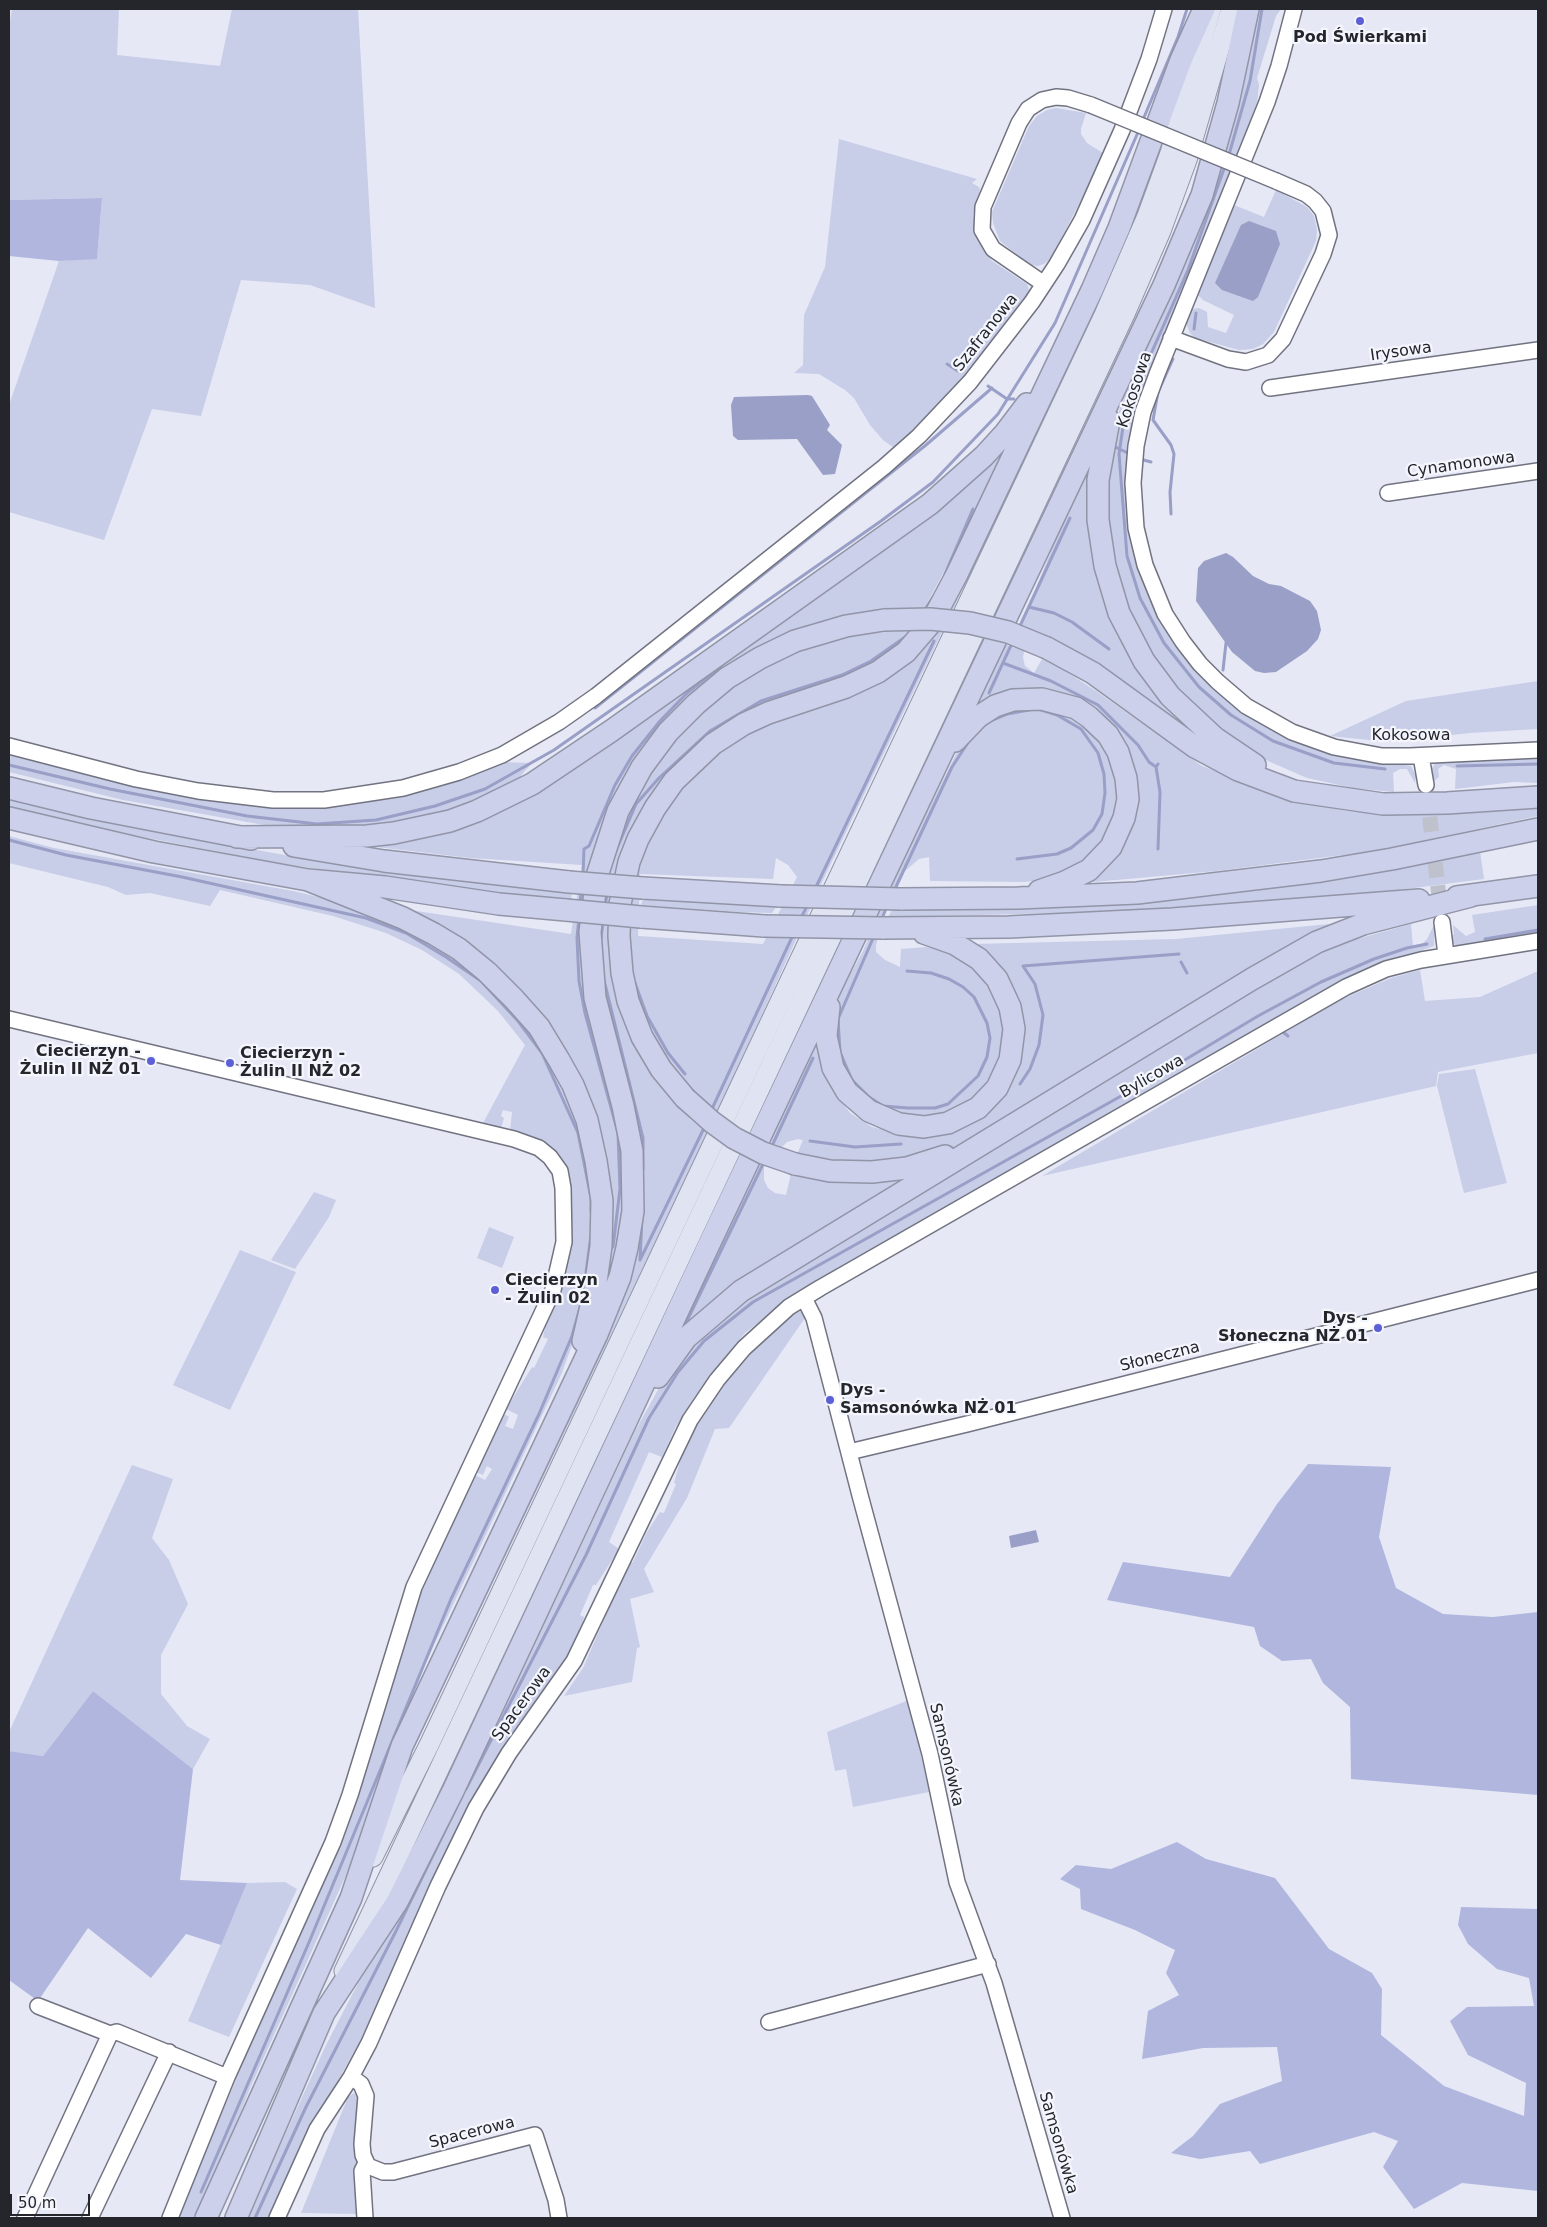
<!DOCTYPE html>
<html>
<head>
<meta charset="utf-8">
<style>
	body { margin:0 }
	#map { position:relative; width:1547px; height:2227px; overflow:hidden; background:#e6e8f6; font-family:"DejaVu Sans",sans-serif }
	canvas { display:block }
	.frame { position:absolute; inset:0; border:10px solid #25262b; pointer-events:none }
	.scale { position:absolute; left:10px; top:2194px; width:80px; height:22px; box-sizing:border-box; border:2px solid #25262b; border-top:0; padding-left:6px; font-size:15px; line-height:18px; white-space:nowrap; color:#25262b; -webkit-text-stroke:4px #f4f6fe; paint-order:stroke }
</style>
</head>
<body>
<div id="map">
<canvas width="1547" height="2227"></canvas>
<div class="frame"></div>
<div class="scale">50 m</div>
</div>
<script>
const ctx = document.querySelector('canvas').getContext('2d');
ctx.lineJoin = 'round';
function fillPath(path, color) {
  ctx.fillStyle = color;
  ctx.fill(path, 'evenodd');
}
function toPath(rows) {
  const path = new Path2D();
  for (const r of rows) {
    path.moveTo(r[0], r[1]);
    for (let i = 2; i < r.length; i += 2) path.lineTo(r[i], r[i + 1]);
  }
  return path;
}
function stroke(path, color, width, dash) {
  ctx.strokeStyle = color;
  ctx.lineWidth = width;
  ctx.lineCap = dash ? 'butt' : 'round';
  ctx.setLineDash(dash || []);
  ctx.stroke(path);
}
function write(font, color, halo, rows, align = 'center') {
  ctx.font = font + ' "DejaVu Sans",sans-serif';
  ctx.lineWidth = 4.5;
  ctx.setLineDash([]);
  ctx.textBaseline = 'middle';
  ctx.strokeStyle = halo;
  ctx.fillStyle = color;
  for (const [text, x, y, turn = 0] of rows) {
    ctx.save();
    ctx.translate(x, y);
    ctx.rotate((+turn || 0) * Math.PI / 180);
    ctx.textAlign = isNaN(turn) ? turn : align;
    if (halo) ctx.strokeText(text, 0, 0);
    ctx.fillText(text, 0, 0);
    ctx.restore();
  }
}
const green = toPath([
	[12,9,119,9,117,55,220,66,232,9,358,9,375,308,310,285,241,280,201,416,152,409,104,540,9,512,9,405,59,261,97,258,102,198,9,200,9,28],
	[1256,9,1281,9,1276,16,1257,78,1259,85,1257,103,1240,150,1172,321,1158,346,1144,388,1127,479,1170,634,1291,738,1313,748,1331,754,1411,766,1416,776,1415,783,1407,769,1400,769,1393,773,1394,792,1353,788,1307,778,1268,761,1241,746,1201,716,1183,698,1146,650,1113,571,1104,500,1114,430,1124,393],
	[1056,108,1086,113,1081,129,1081,134,1087,143,1103,153,1090,183,1051,258,1044,264,1038,266,1030,265,1000,241,993,223,992,212,1029,126,1037,116,1047,110],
	[1168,118,1156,163,1101,294,1040,428,824,878,715,1118,673,1076,640,1016,626,936,633,873,660,811,721,746,911,657],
	[776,858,788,865,797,877,763,944,638,936,640,874,773,879],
	[839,139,977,179,972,183,979,187,980,190,973,215,978,239,992,261,1027,284,1029,290,1029,295,948,398,899,445,893,447,883,440,870,425,854,398,845,390,819,374,794,373,803,365,804,315,825,267],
	[1276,190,1307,207,1314,216,1317,230,1316,241,1274,332,1263,344,1253,349,1239,350,1195,338,1190,333,1186,323,1192,309,1199,308,1207,312,1208,327,1226,333,1234,315,1203,300,1198,295,1234,205,1264,217],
	[1022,425,924,609,800,632,648,743,582,911,579,939,583,988,593,1036,622,1130,623,1226,606,1294,608,1224,556,1041,403,909,571,934,582,865,470,858,368,846,469,821],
	[1095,444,1095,563,1104,601,1121,638,1204,740,1070,648,1020,627],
	[917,630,878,665,766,707,667,779,613,948,679,1105,691,1120,707,1133,399,1780,416,1731,638,1226,598,986,599,902,630,803,653,764,689,721,757,667,791,653,858,634],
	[1001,643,1024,651,1023,658,1025,666,1034,673,1042,659,1065,671,1096,691,1202,766,1301,803,1348,811,1406,815,1538,805,1538,816,1375,851,1216,871,1083,883,1136,789,1072,698,971,712],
	[1538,681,1538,729,1470,733,1389,742,1330,736,1406,701],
	[1024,705,1066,713,1101,738,1112,760,1119,786,1118,806,1098,851,1080,867,1054,879,1024,882,930,881,929,857,919,859,905,871,883,915,876,946,876,952,885,960,900,967,901,949,926,947,952,953,980,970,1003,1007,1006,1045,989,1087,962,1109,924,1119,888,1114,844,1078,832,1024,840,993,863,951,893,880,963,740,996,713],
	[9,754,187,795,329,805,365,802,420,791,498,762,532,763,509,789,452,812,390,827,270,826,123,800,9,772],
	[1538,756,1538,783,1514,782,1455,789,1456,769,1444,765,1438,769,1439,777,1434,781,1433,775,1429,773,1436,762],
	[9,799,135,828,307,859,437,878,572,893,571,901,369,877,272,862,81,825,9,808],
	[9,836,54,848,293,891,365,908,456,952,513,1004,575,1108,596,1215,585,1310,561,1375,427,1660,390,1755,360,1844,251,2086,198,2218,178,2218,279,1977,345,1835,417,1602,475,1475,485,1480,492,1469,487,1466,483,1475,476,1472,504,1414,509,1417,505,1426,513,1429,518,1415,506,1409,532,1367,534,1368,548,1339,543,1337,571,1212,570,1179,563,1162,548,1146,534,1138,510,1131,512,1112,503,1110,501,1116,504,1118,501,1128,497,1129,482,1125,525,1045,498,1011,459,974,422,950,386,933,333,916,220,890,210,906,150,893,126,895,108,887,9,863],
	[1480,851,1484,879,1390,891,1311,900,1161,911,888,917,892,910,1025,909,1097,905,1226,894,1381,871],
	[643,899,767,906,776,907,772,913,738,912,641,905],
	[1538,905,1538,935,1459,948,1453,943,1449,935,1454,935,1453,925,1466,936,1475,932,1472,915],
	[1435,923,1434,946,1354,974,839,1267,786,1301,745,1333,716,1368,693,1399,675,1428,662,1457,649,1452,609,1542,619,1549,596,1585,593,1585,580,1615,584,1617,579,1638,570,1657,545,1693,390,1978,364,2034,302,2145,268,2218,247,2218,326,2045,482,1745,567,1576,635,1431,673,1363,734,1306,1227,1004,1332,946,1411,924,1413,946,1421,945,1427,939],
	[1329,924,1328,930,953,1148,908,1164,795,1159,803,1140,798,1139,787,1142,781,1148,780,1153,764,1146,813,1045,817,1048,831,1087,850,1113,872,1127,916,1138,936,1136,1020,1056,974,944,1176,939],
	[1420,970,1425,1001,1480,997,1538,971,1538,1053,1438,1072,1436,1086,1042,1176,1340,1000,1391,978],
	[1475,1069,1507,1183,1464,1193,1437,1086,1439,1074],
	[758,1164,764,1166,764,1180,768,1188,775,1193,786,1195,791,1174,841,1183,865,1183,891,1180,920,1173,670,1347],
	[314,1192,336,1200,329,1217,295,1269,271,1260],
	[489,1227,514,1237,502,1268,477,1258],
	[240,1250,296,1272,230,1410,173,1385],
	[794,1311,804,1312,807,1315,729,1428,715,1429,687,1498,644,1569,654,1592,630,1599,640,1647,637,1648,632,1682,564,1696,583,1668,628,1564,633,1562,647,1532,660,1512,664,1513,676,1484,674,1483,681,1458,676,1454,732,1368],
	[132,1465,173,1479,152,1538,169,1560,188,1604,161,1655,161,1694,187,1726,210,1739,193,1769,93,1691,43,1756,9,1751,9,1732],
	[909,1700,929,1792,853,1807,846,1769,835,1771,827,1732],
	[285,1882,297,1889,229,2037,188,2021,247,1883],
	[354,2093,360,2099,358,2214,301,2213,348,2097]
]);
const forest = toPath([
	[102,198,97,259,59,261,9,256,9,200],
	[1308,1464,1391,1467,1379,1537,1396,1588,1443,1614,1493,1617,1538,1612,1538,1795,1351,1779,1350,1707,1323,1683,1311,1659,1282,1661,1260,1646,1254,1627,1107,1600,1123,1562,1230,1577,1277,1504],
	[93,1691,193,1769,180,1880,247,1883,221,1945,186,1934,151,1978,88,1928,38,2001,9,1980,9,1751,43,1756],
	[1177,1842,1206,1859,1275,1878,1329,1949,1372,1973,1382,1989,1381,2035,1444,2086,1524,2116,1526,2083,1468,2055,1450,2021,1467,2007,1534,2006,1529,1978,1497,1969,1468,1944,1458,1925,1461,1907,1538,1909,1538,2191,1462,2183,1414,2209,1383,2167,1398,2141,1374,2132,1260,2164,1250,2151,1200,2159,1171,2153,1193,2136,1220,2104,1282,2081,1277,2047,1203,2048,1142,2059,1148,2011,1179,1995,1166,1973,1175,1950,1135,1930,1081,1909,1080,1889,1060,1879,1076,1865,1111,1869]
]);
const water = toPath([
	[1249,221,1276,231,1280,244,1258,297,1253,301,1222,290,1215,283,1241,225],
	[808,395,812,396,830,425,827,430,842,445,835,474,823,475,797,439,738,440,733,436,731,405,734,397],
	[1226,553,1233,557,1253,576,1269,584,1281,586,1310,601,1317,611,1321,630,1318,639,1307,651,1276,672,1264,673,1255,671,1232,652,1196,601,1198,568,1204,561],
	[1036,1530,1039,1542,1011,1548,1009,1536]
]);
const stream = toPath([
	[1142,122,1178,37,1187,9],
	[1228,158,1250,81,1262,9],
	[1225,166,1188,270,1150,356,1123,427,1119,454,1127,556,1140,598,1164,643,1199,687,1231,715,1273,741,1334,763,1385,769],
	[1194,329,1196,313],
	[947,364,958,371],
	[988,386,1007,399,1014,399],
	[1113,446,1130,454],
	[1140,459,1151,462],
	[1171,514,1170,492,1174,454,1171,445,1153,420,1158,392,1173,359],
	[945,574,973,509],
	[1029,607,1054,613,1072,622,1109,649],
	[924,611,933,597],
	[1019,628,1070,518],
	[1003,663,1051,681,1098,705,1138,745,1149,762,1156,767],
	[1223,670,1226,643],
	[989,693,1013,641],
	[595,708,926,445,992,388],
	[990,721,1007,714,1029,710],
	[9,765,110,789,247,816,317,824,376,820,435,806,485,789,554,750,881,521,933,482,998,414,1055,323,1139,130],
	[1457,766,1538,764],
	[9,840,66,855,182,877,366,918,406,933,446,957,481,981,518,1021,542,1053,578,1133,591,1198,591,1211],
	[1158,849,1160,792,1156,767,1158,764],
	[615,853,636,804,659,778,710,731,761,701,842,675,871,661,908,635],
	[1017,859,1057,854,1071,848,1093,830,1102,814,1105,793,1104,774,1098,753,1081,729,1057,715,1038,709],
	[583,875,584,849,589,846,615,785,632,756,660,721,687,693,720,667],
	[815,889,934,641],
	[894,891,952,767,969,741],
	[580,905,581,891],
	[605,907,607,893],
	[579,918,577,938,579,981,585,1013,618,1133,620,1189,613,1247],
	[801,918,808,904],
	[881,921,887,906],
	[874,936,838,1019,840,1052,852,1080,869,1097,883,1106,908,1108,935,1108,948,1104,978,1076,987,1057,990,1038,987,1023,974,997,963,987,949,979,931,973,907,971],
	[601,939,603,920],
	[1485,939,1538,930],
	[1181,962,1187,973],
	[604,980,643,1138,643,1169],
	[635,983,647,1016,668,1053,685,1074],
	[1283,1032,1288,1036],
	[1020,1084,1030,1069,1039,1045,1043,1015,1035,984,1023,966,1179,954],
	[711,1111,793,935],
	[810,1141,855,1147,901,1144],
	[771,1148,813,1058],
	[642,1218,640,1260,705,1126],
	[584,1288,591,1235],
	[684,1327,765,1160],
	[466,1789,586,1555,649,1418,678,1372,704,1341,753,1302,1173,1067,1258,1016,1321,982,1374,959,1407,948,1427,944],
	[201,2192,310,1940,451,1599,539,1414,572,1336,581,1304],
	[255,2218,306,2107,396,1931,457,1806]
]);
const minorTunnel = toPath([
	[1427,794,1441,913]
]);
const minor = toPath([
	[1294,9,1279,66,1267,102,1157,374,1143,412,1136,446,1133,483,1136,528,1145,565,1165,614,1183,642,1200,664,1218,682,1246,706,1292,732,1334,747,1382,756,1410,756,1538,750],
	[1044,284,993,249,982,230,983,207,1019,123,1028,109,1042,100,1056,97,1068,98,1091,105],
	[1171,338,1228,359,1246,362,1268,355,1283,339,1323,254,1329,235,1323,211,1315,201,1306,194,1276,181],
	[1270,388,1538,350],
	[1388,493,1538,471],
	[9,746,136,779,198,791,273,800,324,800,403,788,459,772,502,755,559,722,596,696,884,467,919,436,970,382,1032,302,1057,264,1082,220,1122,130,1149,59,1164,9],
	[1421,756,1426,785],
	[1442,922,1446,955],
	[9,1019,514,1139,539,1148,550,1157,560,1171,563,1188,564,1242,553,1290,414,1587,350,1795,333,1842,227,2077,170,2218],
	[804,1298,814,1318,861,1499,930,1754,957,1882,994,1983,1062,2218],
	[849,1452,967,1424,1538,1280],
	[38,2006,110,2034,117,2032,227,2077],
	[769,2022,988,1964],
	[351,2077,361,2084,366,2096,362,2144,363,2155,368,2166,383,2172,393,2172,535,2135,556,2200,559,2218],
	[25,2218,110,2034],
	[90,2218,169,2052],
	[277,2218,317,2129,351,2077,369,2043,438,1886,476,1808,509,1753,574,1661,690,1420,717,1380,744,1348,789,1307,820,1288,1346,987,1386,969,1421,960,1538,941],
	[365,2218,362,2171,366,2163]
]);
const major = toPath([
	[373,1857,429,1745,1104,315,1147,216,1170,153,1211,9],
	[344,1971,1125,314,1161,231,1187,160,1231,9]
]);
const highway = toPath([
	[1109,420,1098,480,1098,520,1105,566,1119,613,1144,661,1170,696,1215,738,1255,765],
	[1047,648,1093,673,1195,747,1238,770,1294,791,1383,804,1447,803,1538,797],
	[955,741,978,717,995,706,1013,700,1042,699,1076,708,1089,717,1108,735,1118,752,1126,778,1128,799,1124,818,1111,847,1089,870,1065,882,1039,891],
	[9,788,91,808,251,839],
	[9,818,154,852,308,880,385,887,499,904,566,910],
	[237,837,367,836,394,833,450,821,477,811,532,784,611,731,930,504,984,456,1005,433,1027,404],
	[294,846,384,861,569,882],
	[308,880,403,918,434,934,459,949,487,972,514,999,539,1027,559,1060,573,1085,587,1120,596,1161,602,1201,601,1246,595,1289,583,1341],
	[643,888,781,896],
	[1457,897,1538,886],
	[901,899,1018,898,1137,893,1321,871,1392,859,1538,829],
	[641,917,764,926],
	[882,928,1009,927,1172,919,1419,900],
	[829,1007,826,1036,833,1068,847,1092,869,1111,899,1124,924,1127,948,1123,978,1108,997,1088,1010,1060,1014,1029,1010,1007,997,979,979,959,955,944,924,933],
	[685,1098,661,1069,642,1037,628,1001,622,973,619,936,620,904,629,862,638,839,655,808,674,781,713,744,744,724,768,713,846,687,878,672,906,652,931,623,957,574,1092,290,1119,228,1181,60,1204,9],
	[795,1164,830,1171,872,1172,907,1168,945,1156],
	[658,1377,686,1338,741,1291,1252,979,1317,942,1363,924,1471,896],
	[206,2218,351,1898,402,1746,597,1334,620,1277,627,1248,633,1211,632,1151,623,1106,595,998,590,932,597,876,618,811,642,767,668,732,696,704,727,678,760,658,795,641,846,626,884,620],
	[236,2218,324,2013,397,1902,453,1791,712,1238,1164,285,1202,195,1228,103,1248,9]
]);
const minorBridge = toPath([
	[1091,105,1276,181]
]);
const highwayBridge = toPath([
	[884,620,930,619,970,623,1008,632,1047,648],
	[569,882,643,888],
	[781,896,901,899],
	[566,910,641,917],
	[764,926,882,928],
	[685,1098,712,1122,734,1138,763,1153,795,1164]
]);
const markers = [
	[1360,21,5,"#5d5fd7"],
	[151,1061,5,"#5d5fd7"],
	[230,1063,5,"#5d5fd7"],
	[495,1290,5,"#5d5fd7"],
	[1378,1328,5,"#5d5fd7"],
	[830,1400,5,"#5d5fd7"]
];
const poiNames = [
	["Pod Świerkami",1360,38,"center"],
	["Ciecierzyn -",141,1052,"right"],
	["Żulin II NŻ 01",141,1070,"right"],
	["Ciecierzyn -",240,1054],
	["Żulin II NŻ 02",240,1072],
	["Ciecierzyn",505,1281],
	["- Żulin 02",505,1299],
	["Dys -",1368,1319,"right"],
	["Słoneczna NŻ 01",1368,1337,"right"],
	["Dys -",840,1391],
	["Samsonówka NŻ 01",840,1409]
];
const streetNames = [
	["Szafranowa",986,333,-52],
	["Irysowa",1401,352,-8],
	["Kokosowa",1135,390,-72],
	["Cynamonowa",1461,465,-8],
	["Kokosowa",1411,736],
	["Bylicowa",1152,1077,-30],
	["Słoneczna",1160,1357,-14],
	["Spacerowa",522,1704,-54],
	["Samsonówka",946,1755,77],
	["Spacerowa",472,2133,-14],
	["Samsonówka",1058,2143,74]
];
fillPath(green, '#c8cde8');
fillPath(forest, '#b0b6de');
fillPath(water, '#999fc6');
stroke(stream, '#999fc6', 3);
stroke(minorTunnel, '#bfc1cd', 15, [15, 8]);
stroke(minor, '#717380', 18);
stroke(major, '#9294a7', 21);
stroke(highway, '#9294a7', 24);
stroke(minor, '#fff', 15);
stroke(major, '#e0e3f2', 19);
stroke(highway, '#ccd0ea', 21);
stroke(minorBridge, '#717380', 18, []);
stroke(highwayBridge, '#9294a7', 24, []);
stroke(minorBridge, '#fff', 15);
stroke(highwayBridge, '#ccd0ea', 21);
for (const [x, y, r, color] of markers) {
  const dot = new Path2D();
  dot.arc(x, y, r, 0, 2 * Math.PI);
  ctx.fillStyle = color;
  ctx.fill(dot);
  stroke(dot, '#f4f6fe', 2);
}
write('bold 16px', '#25262b', '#f4f6fe', poiNames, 'left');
write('16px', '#25262b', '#f4f6fe', streetNames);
</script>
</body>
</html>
